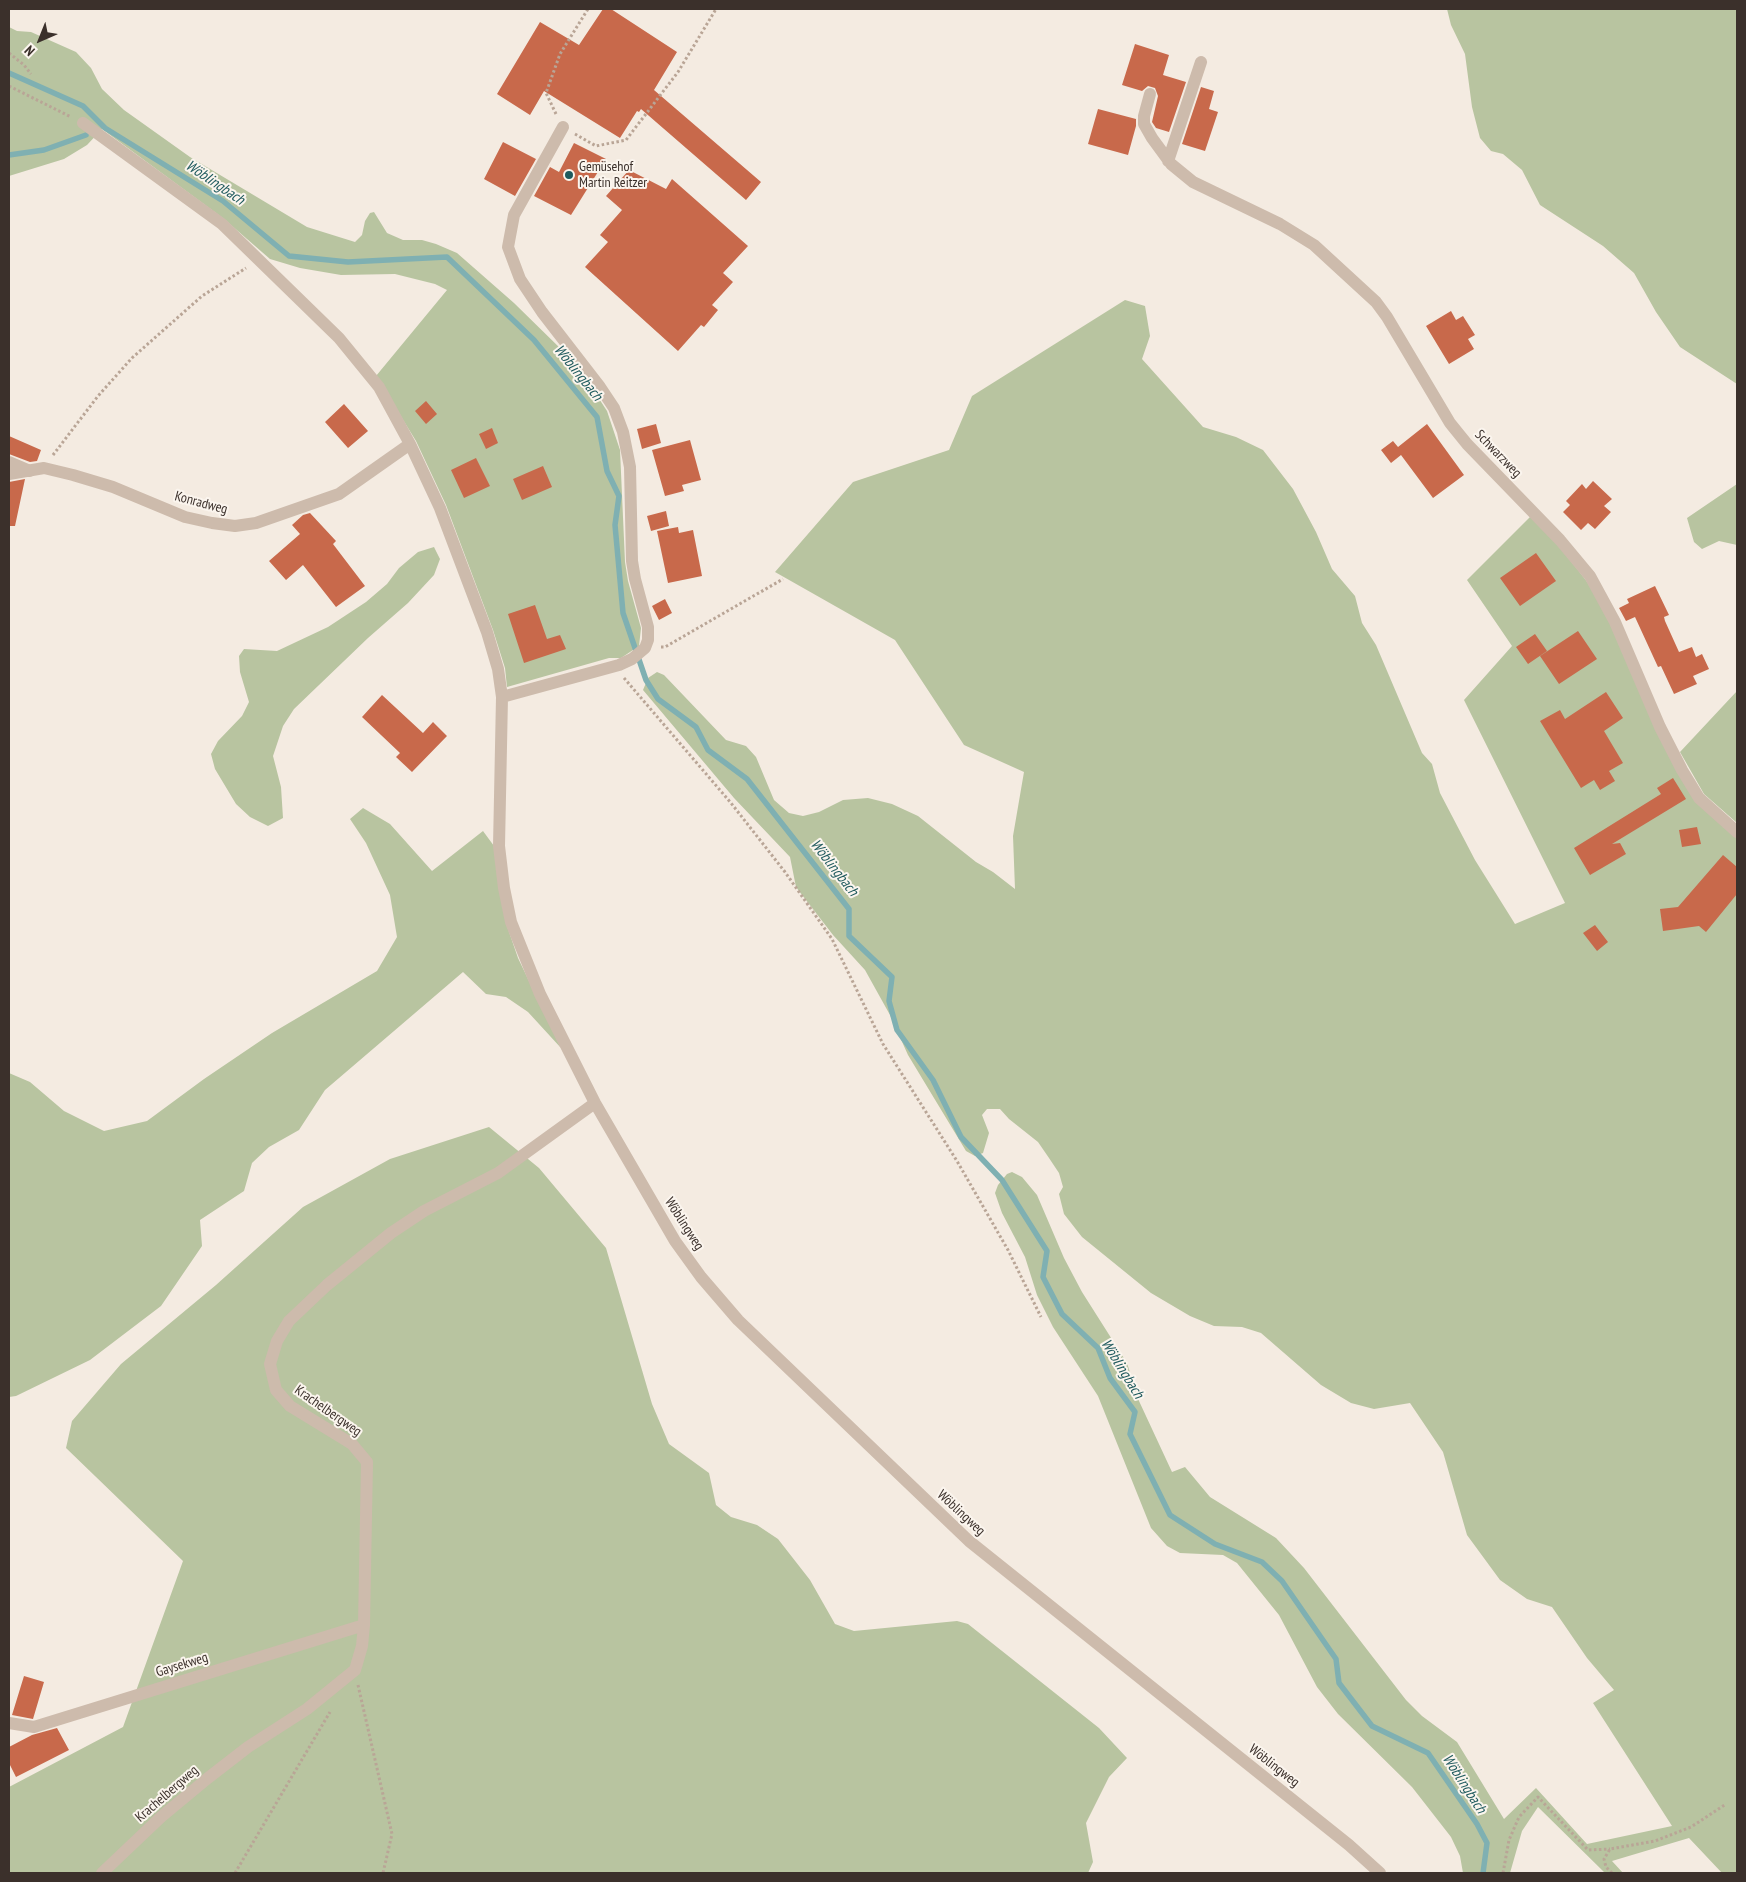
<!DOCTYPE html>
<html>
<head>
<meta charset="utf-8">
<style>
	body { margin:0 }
	#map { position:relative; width:1746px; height:1882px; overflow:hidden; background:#f4ebe1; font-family:"PT Sans Narrow",sans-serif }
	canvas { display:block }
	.frame { position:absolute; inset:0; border:10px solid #3b302b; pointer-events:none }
	.north { position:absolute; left:15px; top:15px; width:50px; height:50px; -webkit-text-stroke:4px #fbf5ee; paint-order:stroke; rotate:224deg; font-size:14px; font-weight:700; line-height:20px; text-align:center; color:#3b302b }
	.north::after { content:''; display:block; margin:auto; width:18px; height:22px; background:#3b302b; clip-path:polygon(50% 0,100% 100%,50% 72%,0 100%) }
</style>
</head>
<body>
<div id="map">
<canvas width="1746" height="1882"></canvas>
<div class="frame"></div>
<div class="north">N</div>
</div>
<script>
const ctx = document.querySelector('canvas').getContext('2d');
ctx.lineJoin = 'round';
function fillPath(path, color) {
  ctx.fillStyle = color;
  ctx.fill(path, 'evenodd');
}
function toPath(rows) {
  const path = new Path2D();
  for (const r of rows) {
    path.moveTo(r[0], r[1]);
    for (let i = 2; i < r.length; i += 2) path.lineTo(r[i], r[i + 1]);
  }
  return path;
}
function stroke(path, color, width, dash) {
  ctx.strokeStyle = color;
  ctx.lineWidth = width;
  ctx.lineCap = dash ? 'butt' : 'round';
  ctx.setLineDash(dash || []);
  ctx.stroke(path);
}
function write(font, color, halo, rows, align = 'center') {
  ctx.font = font + ' "PT Sans Narrow",sans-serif';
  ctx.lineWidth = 4;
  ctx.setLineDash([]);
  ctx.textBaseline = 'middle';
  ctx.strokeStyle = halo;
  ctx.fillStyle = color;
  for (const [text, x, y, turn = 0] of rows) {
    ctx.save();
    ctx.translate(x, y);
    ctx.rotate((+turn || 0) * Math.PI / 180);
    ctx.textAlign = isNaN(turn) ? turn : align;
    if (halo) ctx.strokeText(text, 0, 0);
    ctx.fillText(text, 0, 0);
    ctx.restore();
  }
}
const green = toPath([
	[1447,9,1737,9,1737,384,1680,347,1656,312,1634,273,1603,246,1540,205,1522,170,1503,154,1491,151,1480,138,1472,107,1465,54,1451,25],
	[9,27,17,31,31,32,76,52,91,68,102,89,124,110,190,157,307,227,355,242,362,235,365,221,370,213,374,212,387,233,403,240,422,240,436,244,457,253,514,303,563,351,594,391,607,411,620,450,625,562,628,581,641,628,639,646,621,658,609,658,507,687,505,668,493,630,446,505,416,441,376,376,447,290,435,284,395,274,341,275,300,268,270,259,224,219,102,129,87,145,64,159,9,176],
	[1125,300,1145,306,1150,336,1142,359,1203,427,1236,437,1263,450,1293,489,1316,532,1332,569,1355,596,1362,623,1376,645,1422,753,1432,764,1440,793,1475,860,1515,924,1565,903,1464,700,1512,646,1467,580,1531,516,1557,543,1599,597,1678,772,1737,836,1737,1873,1722,1873,1689,1838,1612,1861,1623,1873,1605,1873,1538,1807,1522,1831,1510,1873,1463,1873,1460,1856,1451,1837,1412,1787,1338,1714,1317,1687,1279,1615,1237,1563,1223,1555,1180,1553,1167,1546,1151,1528,1098,1396,1053,1327,1037,1295,1025,1257,1002,1213,995,1193,998,1185,1007,1174,1012,1172,1022,1177,1037,1195,1064,1258,1082,1292,1127,1363,1139,1401,1172,1472,1185,1467,1210,1497,1276,1538,1304,1568,1406,1700,1422,1716,1457,1742,1504,1819,1536,1788,1587,1844,1672,1826,1593,1703,1614,1690,1587,1658,1552,1607,1527,1599,1500,1580,1467,1535,1443,1452,1410,1403,1374,1409,1351,1403,1321,1385,1261,1333,1242,1327,1214,1326,1190,1316,1151,1293,1082,1237,1064,1214,1059,1194,1063,1187,1059,1173,1049,1158,1038,1142,1009,1119,1000,1109,987,1109,982,1115,989,1133,983,1153,975,1156,966,1151,908,1055,890,1015,865,970,833,935,796,887,790,857,734,798,643,690,648,678,657,672,664,675,726,740,746,746,756,757,774,800,789,813,803,816,819,812,843,800,868,798,892,804,918,816,976,862,993,872,1015,889,1013,836,1024,772,964,745,895,640,775,572,853,482,949,450,972,396],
	[1737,484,1737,545,1719,541,1702,549,1694,542,1687,518],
	[434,547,440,559,434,575,408,603,368,638,294,709,283,726,273,756,281,787,283,818,268,826,250,817,236,804,215,769,211,754,218,741,242,716,249,702,240,672,239,656,244,649,277,651,328,627,366,602,387,584,399,568,418,552],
	[1737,691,1737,823,1704,794,1680,752],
	[363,808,390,824,432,871,483,831,494,846,506,923,518,958,561,1048,528,1012,506,997,486,994,463,972,325,1090,299,1130,269,1147,252,1163,244,1191,200,1220,202,1246,161,1306,90,1360,16,1396,9,1397,9,1073,30,1082,64,1111,104,1131,147,1121,204,1079,272,1033,377,971,397,937,390,895,366,843,350,819],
	[489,1127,539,1168,606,1248,652,1404,669,1444,709,1473,716,1505,731,1517,757,1525,778,1539,810,1580,835,1624,854,1631,957,1621,968,1624,1099,1728,1127,1758,1109,1777,1086,1823,1093,1862,1088,1873,9,1873,9,1787,123,1727,183,1561,66,1448,72,1421,121,1364,216,1285,303,1207,390,1159]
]);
const stream = toPath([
	[9,73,83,106,105,128,223,201,289,256,348,262,447,257,534,340,597,417,607,471,619,496,615,525,623,613,646,680,658,699,696,727,708,750,747,779,849,909,849,936,892,977,889,1001,897,1030,933,1080,961,1137,1002,1180,1047,1251,1043,1277,1062,1314,1098,1348,1110,1378,1135,1412,1130,1434,1170,1515,1215,1544,1262,1562,1282,1581,1336,1659,1339,1683,1372,1726,1428,1753,1477,1824,1487,1843,1483,1873],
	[9,155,44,150,86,135]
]);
const building = toPath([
	[603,9,611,9,677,52,654,90,761,182,746,200,641,109,639,112,637,111,620,138,544,91,530,115,497,94,540,22,579,45],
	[1135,44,1169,55,1163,75,1186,82,1169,132,1156,128,1152,122,1158,96,1155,88,1148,86,1142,91,1122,85],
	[1201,87,1214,91,1209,109,1218,112,1205,151,1182,144],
	[1098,109,1136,119,1136,126,1128,155,1088,144],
	[503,142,536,159,515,196,484,179],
	[574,143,606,159,571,215,534,196,550,167,559,172],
	[629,170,666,189,672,179,748,246,723,273,733,282,712,305,718,310,704,327,701,325,678,351,585,267,608,242,600,235,622,210,606,196],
	[1451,311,1456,320,1463,316,1475,335,1468,339,1474,349,1449,364,1426,326],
	[426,401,437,414,426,424,415,411],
	[344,404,368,431,348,448,325,422],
	[656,424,661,443,642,449,637,429],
	[1427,424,1464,475,1433,498,1401,455,1391,463,1381,450,1393,441,1398,447],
	[492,428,498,443,486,449,479,434],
	[9,436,41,450,37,461,30,462,9,454],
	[690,440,701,480,682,485,684,491,665,496,652,450],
	[476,458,490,486,464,498,451,470],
	[543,466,552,487,522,500,513,479],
	[25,479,15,526,9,526,9,482],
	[1593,481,1612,499,1604,506,1611,512,1595,529,1588,523,1581,530,1563,512,1570,505,1566,501,1582,484,1586,489],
	[666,511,669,526,651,531,647,516],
	[310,513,336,541,333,544,365,586,336,607,303,565,286,580,269,561,300,534,292,525,303,515],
	[678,527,679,533,693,530,702,576,668,583,657,531],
	[1536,553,1556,581,1520,606,1500,578],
	[1655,586,1669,615,1664,617,1665,621,1679,652,1692,647,1696,657,1702,654,1709,669,1693,676,1697,684,1674,694,1661,666,1658,667,1635,617,1626,621,1619,608,1629,603,1627,599],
	[665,599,672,613,659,620,652,606],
	[535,605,547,639,560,635,566,649,524,663,508,614],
	[1578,631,1597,659,1559,684,1540,656],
	[1535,634,1547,651,1528,664,1516,647],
	[1606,692,1623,718,1604,731,1623,763,1609,771,1615,781,1600,790,1594,780,1581,788,1540,721,1560,710,1565,719],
	[382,695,423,733,433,722,447,736,412,772,396,757,400,753,362,717],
	[1673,778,1686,799,1612,844,1620,843,1626,854,1590,875,1574,848,1661,794,1657,788],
	[1697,827,1701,844,1682,847,1679,830],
	[1723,855,1737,867,1737,894,1706,932,1699,926,1663,931,1660,909,1678,907],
	[1595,925,1608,942,1597,951,1583,933],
	[24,1676,44,1682,33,1719,12,1715],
	[57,1728,69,1750,16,1777,9,1763,9,1747,32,1735]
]);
const path = toPath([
	[9,53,24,65,31,74],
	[9,86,71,117],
	[556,114,546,93,560,54,588,9],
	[575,134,596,146,626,140,678,72,716,9],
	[53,455,98,396,132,358,202,296,246,268],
	[661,647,665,647,783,579],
	[624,678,731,803,785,872,832,939,883,1044,957,1161,1008,1250,1041,1317],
	[358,1685,392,1834,383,1873],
	[235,1873,330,1712],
	[1503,1873,1509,1840,1519,1817,1538,1797,1588,1850,1610,1849],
	[1612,1873,1606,1867,1604,1859,1610,1849,1655,1841,1691,1827,1726,1804]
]);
const minor = toPath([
	[1150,94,1144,116,1144,124,1152,138,1171,164,1193,182,1280,224,1314,245,1376,302,1387,317,1450,423,1467,444,1560,540,1590,576,1615,622,1660,727,1682,770,1699,798,1737,832],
	[83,123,222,224,339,338,379,387,410,444,440,508,487,632,498,669,502,697,499,846,504,888,511,922,540,994,595,1103,675,1241,701,1277,738,1320,969,1541,1349,1845,1380,1873],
	[1168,161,1201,62],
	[9,462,30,471],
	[9,474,44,468,73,475,113,487,185,517,212,523,235,526,256,523,339,494,410,444],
	[502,697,619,665,632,659,645,648,648,640,648,627,635,579,632,561,630,467,623,432,614,408,600,387,542,312,520,279,508,247,514,215,563,127],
	[9,1723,34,1727,364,1625],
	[102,1873,161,1817,208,1778,248,1747,307,1709,355,1670,362,1646,364,1625,367,1462,352,1444,290,1406,276,1390,270,1364,277,1341,289,1321,327,1285,391,1233,424,1211,498,1173,595,1103]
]);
const markers = [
	[569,175,5,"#1f5a5e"]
];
const poiNames = [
	["Gemüsehof",579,167],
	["Martin Reitzer",579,183]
];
const streetNames = [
	["Schwarzweg",1498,454,46],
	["Konradweg",201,503,15],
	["Wöblingweg",684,1224,57],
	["Krachelbergweg",328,1411,35],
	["Wöblingweg",961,1513,43],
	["Gaysekweg",182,1665,-17],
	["Wöblingweg",1274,1766,38],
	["Krachelbergweg",167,1794,-41]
];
const waterNames = [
	["Wöblingbach",215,183,34],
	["Wöblingbach",578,373,51],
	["Wöblingbach",834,868,52],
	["Wöblingbach",1122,1369,58],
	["Wöblingbach",1464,1784,57]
];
fillPath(green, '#b8c4a0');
stroke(stream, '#7fb0b2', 5.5);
fillPath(building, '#c8694b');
stroke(path, '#b9a596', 3, [2.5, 2.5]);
stroke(minor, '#cdbbac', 12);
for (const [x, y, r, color] of markers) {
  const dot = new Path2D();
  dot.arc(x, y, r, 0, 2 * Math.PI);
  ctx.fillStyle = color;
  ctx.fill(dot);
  stroke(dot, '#fbf5ee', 2);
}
write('14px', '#3b302b', '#fbf5ee', poiNames, 'left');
write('14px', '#3b302b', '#fbf5ee', streetNames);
write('italic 15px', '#1f5a5e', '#fbf5ee', waterNames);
</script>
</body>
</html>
